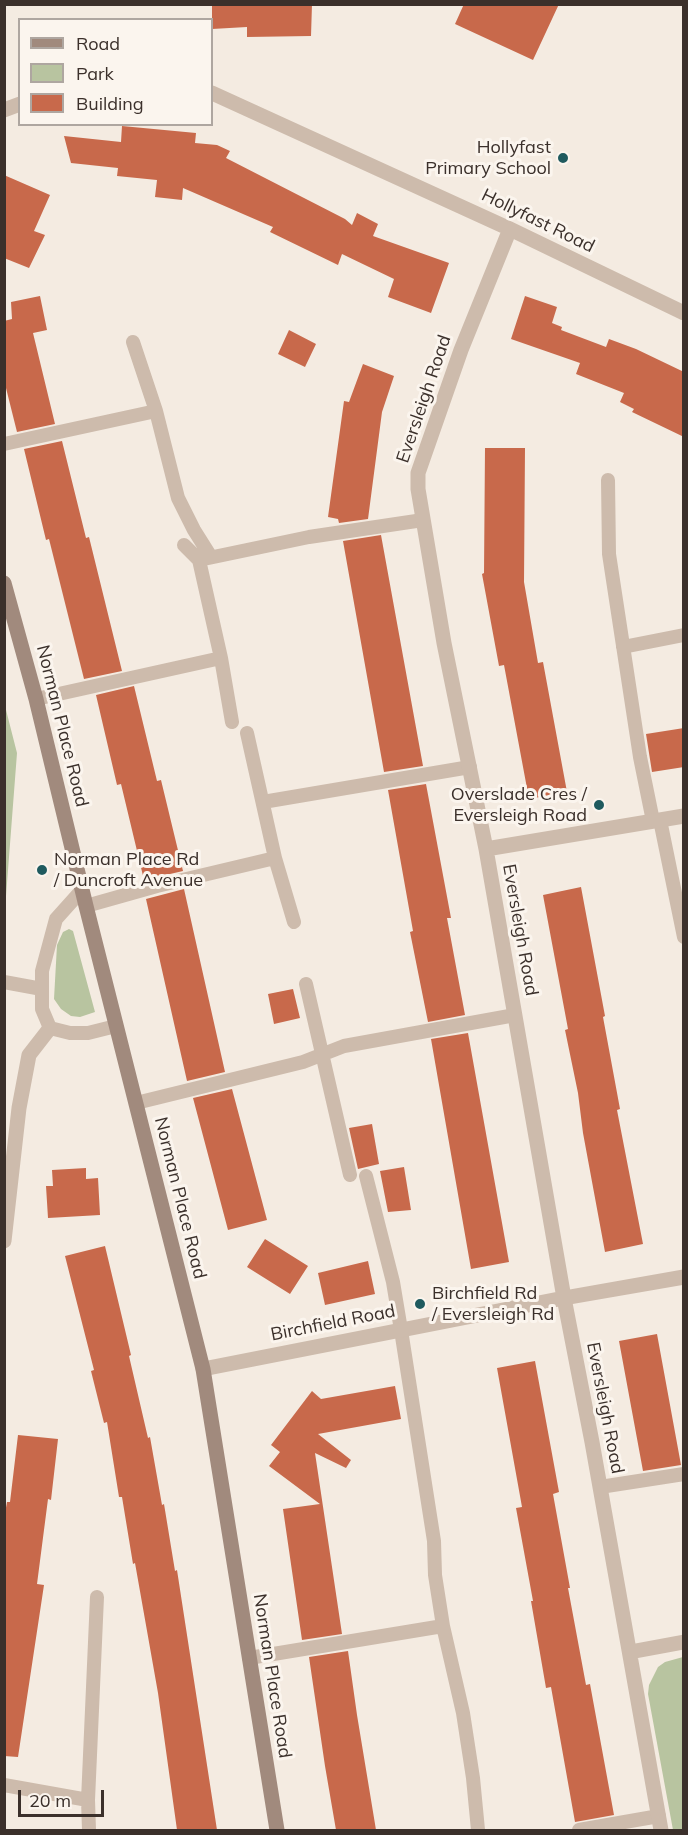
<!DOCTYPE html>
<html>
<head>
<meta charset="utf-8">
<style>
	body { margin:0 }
	#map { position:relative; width:688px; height:1835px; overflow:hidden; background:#f4ebe1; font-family:Mulish,sans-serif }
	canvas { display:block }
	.frame { position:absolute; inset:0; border:6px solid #3b302b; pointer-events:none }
	.legend { position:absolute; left:18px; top:18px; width:195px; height:108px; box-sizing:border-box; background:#fbf5ee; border:2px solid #aea6a0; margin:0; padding:8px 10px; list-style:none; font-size:18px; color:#3b302b }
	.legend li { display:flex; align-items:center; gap:12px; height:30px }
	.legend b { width:30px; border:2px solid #aea6a0 }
	.scale { position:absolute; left:18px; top:1790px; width:86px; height:27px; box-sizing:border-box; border:3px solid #3b302b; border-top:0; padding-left:8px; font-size:18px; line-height:21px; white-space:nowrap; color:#3b302b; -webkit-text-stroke:4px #fbf5ee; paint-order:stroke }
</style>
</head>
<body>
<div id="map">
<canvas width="688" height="1835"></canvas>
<div class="frame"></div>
<ul class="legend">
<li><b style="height:8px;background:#a18a7d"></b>Road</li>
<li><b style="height:16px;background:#b8c4a0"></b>Park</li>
<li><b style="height:16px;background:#c8694b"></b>Building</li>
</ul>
<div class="scale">20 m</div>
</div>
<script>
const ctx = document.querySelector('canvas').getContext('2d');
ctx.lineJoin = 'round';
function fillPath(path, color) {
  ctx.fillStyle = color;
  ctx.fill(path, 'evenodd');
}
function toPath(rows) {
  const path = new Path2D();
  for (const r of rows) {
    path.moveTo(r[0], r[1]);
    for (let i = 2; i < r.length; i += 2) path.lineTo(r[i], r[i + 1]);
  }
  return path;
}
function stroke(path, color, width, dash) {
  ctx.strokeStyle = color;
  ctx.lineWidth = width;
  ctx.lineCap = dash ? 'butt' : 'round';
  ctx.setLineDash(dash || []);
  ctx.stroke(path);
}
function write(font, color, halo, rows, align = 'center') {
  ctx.font = font + ' Mulish,sans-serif';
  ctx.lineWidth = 6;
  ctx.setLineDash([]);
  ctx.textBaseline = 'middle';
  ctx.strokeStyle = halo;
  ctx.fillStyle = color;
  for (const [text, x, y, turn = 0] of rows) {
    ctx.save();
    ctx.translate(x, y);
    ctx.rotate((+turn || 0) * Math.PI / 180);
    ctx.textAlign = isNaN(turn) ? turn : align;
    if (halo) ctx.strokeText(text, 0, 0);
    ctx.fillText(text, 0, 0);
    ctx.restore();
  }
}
const green = toPath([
	[5,706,17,753,5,909],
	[69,929,73,931,95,1012,80,1017,71,1016,61,1009,54,999,57,945,63,932],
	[683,1657,683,1830,673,1830,648,1694,649,1685,658,1667,665,1662]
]);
const building = toPath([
	[212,4,312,4,311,36,247,37,247,27,212,29],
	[464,4,559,4,533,60,455,24],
	[122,126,196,133,195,143,217,145,230,151,226,158,345,219,352,225,357,213,378,224,373,236,449,263,431,313,388,297,394,279,342,254,338,265,270,232,273,227,183,188,182,200,155,197,157,180,117,176,118,168,71,163,64,136,121,142],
	[4,175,50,195,34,231,45,235,29,268,4,258],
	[40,296,47,330,33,333,55,424,17,432,4,380,4,321,12,319,11,302],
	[525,296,557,307,552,323,562,327,561,330,606,347,609,339,636,349,684,372,684,437,632,412,634,409,620,402,624,393,576,374,580,363,511,339],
	[289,330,316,344,305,367,278,354],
	[363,364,394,376,382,412,368,519,339,523,338,519,328,517,344,401,349,402],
	[62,441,86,538,89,537,122,671,84,679,49,539,46,540,24,449],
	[485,448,525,448,524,582,538,663,543,662,567,792,529,799,504,665,499,666,482,574,484,573],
	[381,535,423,766,384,772,343,541],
	[134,686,157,781,161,780,183,871,144,880,121,784,117,785,96,695],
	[684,728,684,767,652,772,646,734],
	[426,784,451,918,447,918,465,1015,428,1022,410,932,413,931,388,790],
	[581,887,605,1016,603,1017,620,1109,617,1110,643,1244,605,1252,583,1133,578,1093,565,1030,568,1029,543,895],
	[184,889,225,1072,187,1081,146,899],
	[293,989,300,1018,274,1024,268,994],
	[468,1033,509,1262,471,1269,431,1039],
	[232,1089,267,1220,228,1230,193,1098],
	[372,1124,379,1164,358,1169,349,1128],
	[404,1167,411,1210,388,1212,380,1171],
	[86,1168,86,1179,98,1178,100,1215,48,1218,46,1186,53,1186,52,1170],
	[265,1239,308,1266,290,1294,247,1267],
	[105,1246,131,1355,129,1356,148,1438,150,1437,162,1505,164,1504,175,1571,177,1570,217,1830,177,1830,158,1693,135,1563,133,1564,122,1497,119,1497,107,1422,104,1423,91,1371,94,1370,65,1256],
	[368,1261,375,1294,325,1305,318,1273],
	[657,1334,681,1465,643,1471,619,1341],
	[535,1361,559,1492,553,1494,570,1588,568,1588,586,1685,590,1684,614,1815,575,1822,551,1687,546,1688,531,1601,533,1601,516,1508,522,1507,497,1368],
	[395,1386,401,1419,318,1434,351,1460,346,1468,315,1453,342,1634,302,1640,283,1509,320,1504,269,1466,280,1452,271,1445,312,1391,321,1399],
	[18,1435,58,1439,51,1500,48,1499,37,1584,44,1585,18,1757,4,1756,4,1519,7,1502,10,1502],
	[348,1651,357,1715,376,1830,336,1830,325,1766,309,1657]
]);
const lane = toPath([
	[133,342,156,411,178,498,194,530,211,557],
	[4,444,156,411],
	[608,480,609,554,640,757,653,821],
	[184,545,199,560,221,658],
	[199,560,309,537,423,520],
	[623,647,684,635],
	[36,699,221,658,232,722],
	[247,733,275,858,294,922],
	[263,802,470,767],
	[660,820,684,937],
	[82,890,56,919,42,971,42,1009,50,1028,70,1033,88,1033,116,1026],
	[86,906,157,886,275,858],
	[4,982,42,989],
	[306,984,350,1175],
	[136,1103,303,1062,344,1046,515,1015],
	[366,1176,393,1282,401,1330,434,1541,435,1575,443,1626,463,1713,473,1778,478,1830],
	[600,1487,684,1474],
	[249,1658,443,1626],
	[4,1785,88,1800,97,1597],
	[88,1800,89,1830],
	[579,1830,659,1816]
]);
const street = toPath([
	[212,93,510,229,684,313],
	[4,110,20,104],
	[510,229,461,350,418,473,418,489,444,643,486,849,564,1298,592,1442,661,1830],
	[486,849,684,816],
	[4,1241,19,1108,29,1055,50,1028],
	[203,1369,564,1298,684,1277],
	[630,1652,684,1642]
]);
const secondary = toPath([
	[4,583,36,699,86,906,203,1369,277,1830]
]);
const markers = [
	[563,158,6,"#1f5a5e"],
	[599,805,6,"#1f5a5e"],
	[42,870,6,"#1f5a5e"],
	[420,1304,6,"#1f5a5e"]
];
const poiNames = [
	["Hollyfast",551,148],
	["Primary School",551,169],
	["Overslade Cres /",587,795],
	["Eversleigh Road",587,816],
	["Norman Place Rd",54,860,"left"],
	["/ Duncroft Avenue",54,881,"left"],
	["Birchfield Rd",432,1294,"left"],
	["/ Eversleigh Rd",432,1315,"left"]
];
const streetNames = [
	["Hollyfast Road",538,221,26],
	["Eversleigh Road",424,399,-71],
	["Norman Place Road",62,726,76],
	["Eversleigh Road",520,930,80],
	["Norman Place Road",180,1198,76],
	["Birchfield Road",333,1323,-11],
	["Eversleigh Road",605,1408,79],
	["Norman Place Road",272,1676,81]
];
fillPath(green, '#b8c4a0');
fillPath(building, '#c8694b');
stroke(lane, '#cdbbac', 14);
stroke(street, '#cdbbac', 15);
stroke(secondary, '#a18a7d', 15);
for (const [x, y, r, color] of markers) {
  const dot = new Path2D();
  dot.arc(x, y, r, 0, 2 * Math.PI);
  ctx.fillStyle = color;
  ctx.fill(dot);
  stroke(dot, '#fbf5ee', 2);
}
write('18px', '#3b302b', '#fbf5ee', poiNames, 'right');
write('18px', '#3b302b', '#fbf5ee', streetNames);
</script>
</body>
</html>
